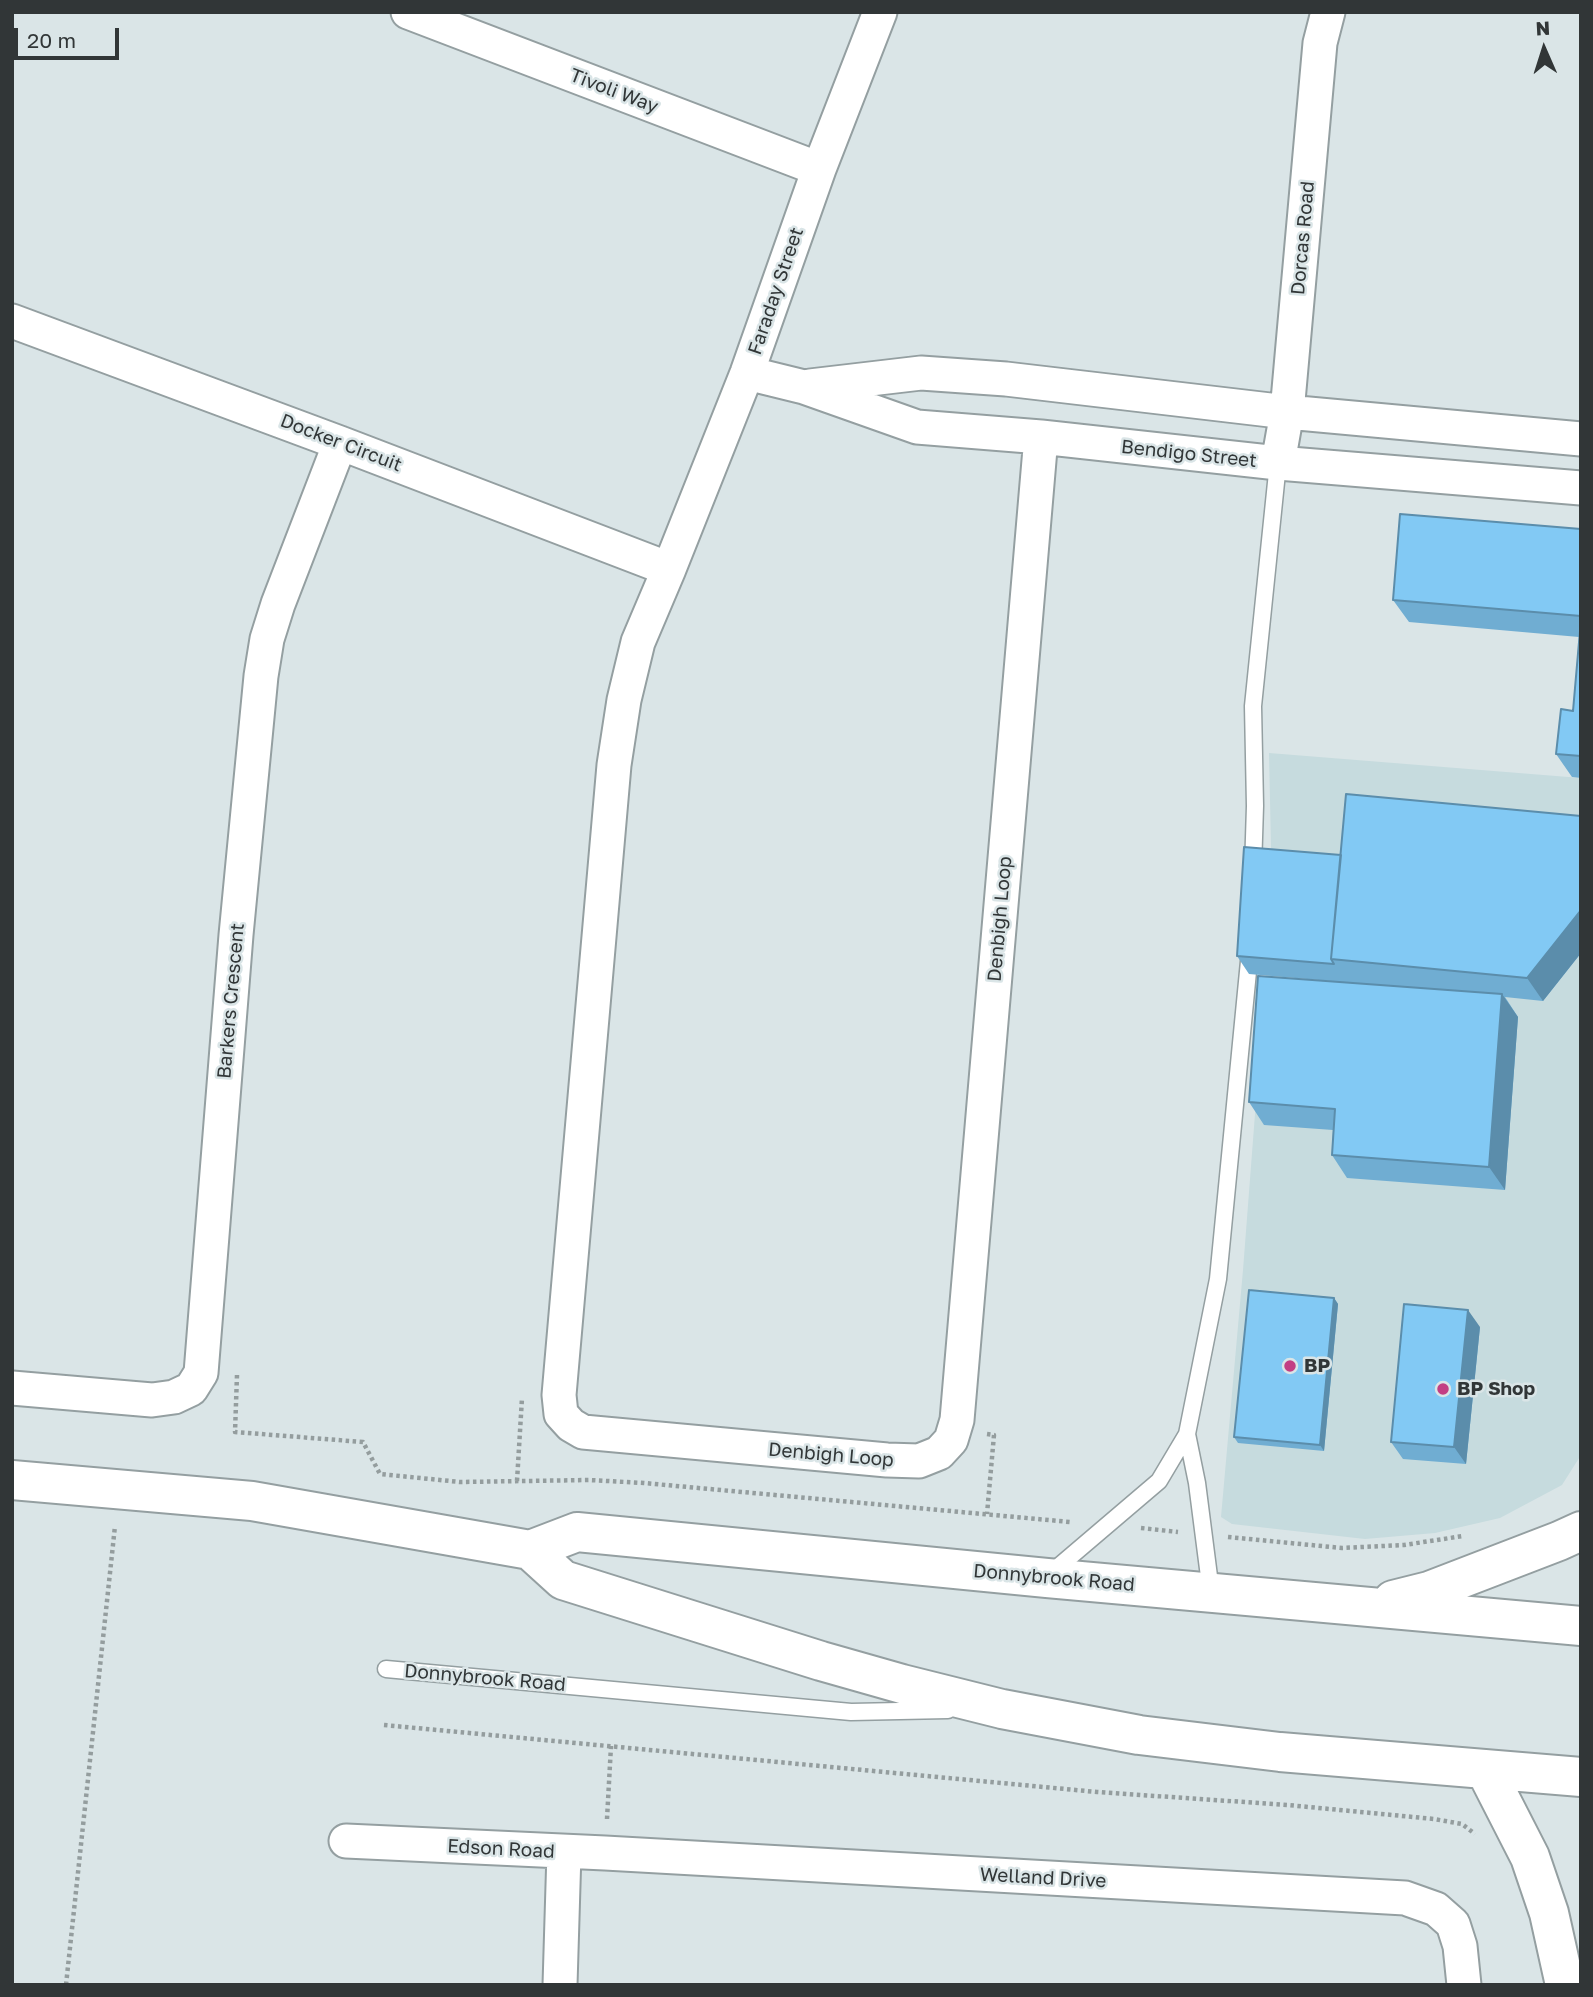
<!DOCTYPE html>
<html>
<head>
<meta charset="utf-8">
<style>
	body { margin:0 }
	#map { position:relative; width:1593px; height:1997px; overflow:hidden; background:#dae5e7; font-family:"Golos Text",sans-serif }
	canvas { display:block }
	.frame { position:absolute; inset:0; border:14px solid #313637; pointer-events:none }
	.north { position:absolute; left:1509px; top:14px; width:70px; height:70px; -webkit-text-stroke:5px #dae5e7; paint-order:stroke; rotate:357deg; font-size:19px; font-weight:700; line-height:28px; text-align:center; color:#313637 }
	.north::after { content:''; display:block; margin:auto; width:24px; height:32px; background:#313637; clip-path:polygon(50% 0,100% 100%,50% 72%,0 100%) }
	.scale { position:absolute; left:14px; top:28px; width:105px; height:32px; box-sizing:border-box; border:4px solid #313637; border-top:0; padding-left:9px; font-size:21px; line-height:24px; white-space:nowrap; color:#313637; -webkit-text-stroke:5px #dae5e7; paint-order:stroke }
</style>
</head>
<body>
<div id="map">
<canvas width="1593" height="1997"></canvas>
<div class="frame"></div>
<div class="north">N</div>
<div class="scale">20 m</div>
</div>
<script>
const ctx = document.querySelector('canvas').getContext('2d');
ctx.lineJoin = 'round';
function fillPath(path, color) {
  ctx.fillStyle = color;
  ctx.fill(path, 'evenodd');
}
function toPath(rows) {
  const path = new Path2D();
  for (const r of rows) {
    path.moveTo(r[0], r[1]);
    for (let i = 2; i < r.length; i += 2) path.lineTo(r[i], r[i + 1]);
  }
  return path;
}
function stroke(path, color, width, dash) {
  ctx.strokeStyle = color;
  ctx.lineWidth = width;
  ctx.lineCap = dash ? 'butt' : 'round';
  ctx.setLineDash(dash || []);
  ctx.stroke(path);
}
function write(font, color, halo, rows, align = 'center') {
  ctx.font = font + ' "Golos Text",sans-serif';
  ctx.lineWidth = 5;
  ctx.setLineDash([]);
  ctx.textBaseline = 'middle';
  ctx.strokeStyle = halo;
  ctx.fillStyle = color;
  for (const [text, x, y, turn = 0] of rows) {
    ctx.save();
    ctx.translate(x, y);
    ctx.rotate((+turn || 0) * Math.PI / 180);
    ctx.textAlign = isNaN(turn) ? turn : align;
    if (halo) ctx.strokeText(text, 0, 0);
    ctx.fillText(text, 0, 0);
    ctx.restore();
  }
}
const built = toPath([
	[1269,753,1581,778,1581,1455,1562,1485,1500,1518,1435,1533,1365,1539,1232,1524,1221,1517,1243,1270,1272,893]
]);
const path = toPath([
	[237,1375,235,1432,363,1442,380,1474,460,1482,589,1480,644,1483,1070,1522],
	[987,1434,994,1435,987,1514],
	[517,1481,522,1398],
	[1141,1528,1178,1532],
	[1228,1537,1342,1548,1404,1545,1463,1536],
	[384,1725,1097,1792,1288,1805,1434,1819,1462,1824,1475,1834],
	[607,1819,611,1746],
	[66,1985,115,1526]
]);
const lane = toPath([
	[1253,869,1255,806,1253,706,1278,463],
	[1187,1434,1197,1483,1211,1592],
	[1051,1573,1159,1481,1187,1434,1218,1279,1250,951],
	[386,1669,851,1712,948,1710]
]);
const street = toPath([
	[408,12,819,169],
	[880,12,819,169,747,373,669,569,638,642,624,700,614,765,559,1395,561,1414,571,1425,583,1432,887,1460,919,1461,939,1453,951,1440,957,1420,1041,437],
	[12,321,340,443,669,569],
	[747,373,804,387,917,427,1041,437,1278,463,1581,488],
	[810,386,921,373,1006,379,1287,412,1581,439],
	[1278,463,1287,412,1320,43,1328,12],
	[12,1388,152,1400,174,1397,191,1389,201,1373,236,935,261,676,267,639,278,604,340,443],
	[346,1841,605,1853,1405,1898,1436,1909,1453,1924,1460,1946,1464,1985],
	[560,1985,564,1852]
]);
const secondary = toPath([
	[12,1480,252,1501,530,1550,563,1580,821,1661,902,1684,1002,1709,1139,1735,1280,1752,1581,1777],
	[530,1550,577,1532,1047,1578,1581,1626],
	[1393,1600,1429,1591,1559,1541,1581,1531],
	[1485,1769,1530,1857,1549,1913,1565,1985]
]);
const wall = toPath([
	[1581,529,1581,778,1572,777,1556,754,1573,711,1579,637,1409,622,1393,600],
	[1581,816,1581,953,1543,1001,1505,997,1518,1017,1505,1190,1347,1178,1332,1155,1333,1130,1264,1125,1249,1102,1365,984,1249,974,1237,956,1341,855],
	[1334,1298,1338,1304,1324,1451,1238,1443,1234,1437],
	[1480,1327,1466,1464,1403,1459,1391,1442]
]);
const shadedWall = toPath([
	[1581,910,1581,953,1543,1001,1527,978],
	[1502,994,1518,1017,1505,1190,1489,1167],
	[1334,1298,1338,1304,1324,1451,1320,1445],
	[1468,1310,1480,1327,1466,1464,1454,1447]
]);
const building = toPath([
	[1400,514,1581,529,1581,616,1393,600,1400,514],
	[1581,619,1581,756,1556,754,1561,709,1573,711,1581,619],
	[1346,794,1581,816,1581,910,1527,978,1331,959,1346,794],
	[1244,847,1341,855,1331,959,1334,964,1237,956,1244,847],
	[1258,976,1502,994,1489,1167,1332,1155,1335,1109,1249,1102,1258,976],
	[1249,1290,1334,1298,1320,1445,1234,1437,1249,1290],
	[1404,1304,1468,1310,1454,1447,1391,1442,1404,1304]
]);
const markers = [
	[1290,1366,7,"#c23e84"],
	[1443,1389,7,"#c23e84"]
];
const streetNames = [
	["Tivoli Way",614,91,21],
	["Dorcas Road",1303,238,-85],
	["Faraday Street",776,291,-71],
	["Docker Circuit",341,443,21],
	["Bendigo Street",1189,454,6],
	["Denbigh Loop",1000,919,-85],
	["Barkers Crescent",231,1001,-85],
	["Denbigh Loop",831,1455,5],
	["Donnybrook Road",1054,1578,5],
	["Donnybrook Road",485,1678,5],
	["Edson Road",501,1849,3],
	["Welland Drive",1043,1878,3]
];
const poiNames = [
	["BP",1304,1366],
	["BP Shop",1457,1389]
];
fillPath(built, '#c6dbde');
stroke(lane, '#949fa1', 19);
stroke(street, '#949fa1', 37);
stroke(secondary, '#949fa1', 42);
stroke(path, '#949d9e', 4.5, [3.5, 3.5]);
stroke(lane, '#fff', 16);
stroke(street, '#fff', 33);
stroke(secondary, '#fff', 38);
fillPath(wall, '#70add2');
fillPath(shadedWall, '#5b8dab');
fillPath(building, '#82c9f4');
stroke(building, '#5b8dab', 2);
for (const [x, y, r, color] of markers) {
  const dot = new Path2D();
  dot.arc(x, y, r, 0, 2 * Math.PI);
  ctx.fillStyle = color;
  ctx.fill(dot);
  stroke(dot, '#dae5e7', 2.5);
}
write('19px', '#313637', '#dae5e7', streetNames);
write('bold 19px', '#313637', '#dae5e7', poiNames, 'left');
</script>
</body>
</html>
